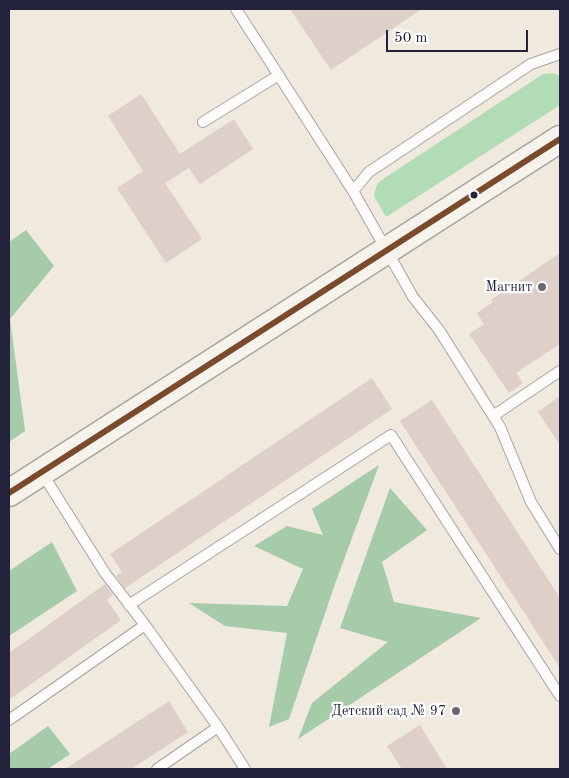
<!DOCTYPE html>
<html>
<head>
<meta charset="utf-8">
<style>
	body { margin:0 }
	#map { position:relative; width:569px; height:778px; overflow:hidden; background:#efe9de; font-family:"Old Standard TT",serif }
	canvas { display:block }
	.frame { position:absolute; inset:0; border:10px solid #22223b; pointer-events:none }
	.scale { position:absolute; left:386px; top:30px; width:142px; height:22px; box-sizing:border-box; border:2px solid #22223b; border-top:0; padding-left:6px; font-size:15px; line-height:18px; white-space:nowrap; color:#22223b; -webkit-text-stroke:4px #fff; paint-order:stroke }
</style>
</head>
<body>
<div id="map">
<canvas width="569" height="778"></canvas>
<div class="frame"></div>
<div class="scale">50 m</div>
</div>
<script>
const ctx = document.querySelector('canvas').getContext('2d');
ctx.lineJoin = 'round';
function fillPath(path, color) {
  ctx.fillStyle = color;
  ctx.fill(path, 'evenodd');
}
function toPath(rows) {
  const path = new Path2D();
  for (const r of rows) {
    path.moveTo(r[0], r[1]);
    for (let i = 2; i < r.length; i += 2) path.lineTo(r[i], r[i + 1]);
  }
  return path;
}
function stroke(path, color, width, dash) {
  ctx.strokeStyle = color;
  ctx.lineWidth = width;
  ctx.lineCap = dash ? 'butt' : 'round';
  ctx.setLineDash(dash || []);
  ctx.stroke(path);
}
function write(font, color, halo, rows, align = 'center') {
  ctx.font = font + ' "Old Standard TT",serif';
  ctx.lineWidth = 4.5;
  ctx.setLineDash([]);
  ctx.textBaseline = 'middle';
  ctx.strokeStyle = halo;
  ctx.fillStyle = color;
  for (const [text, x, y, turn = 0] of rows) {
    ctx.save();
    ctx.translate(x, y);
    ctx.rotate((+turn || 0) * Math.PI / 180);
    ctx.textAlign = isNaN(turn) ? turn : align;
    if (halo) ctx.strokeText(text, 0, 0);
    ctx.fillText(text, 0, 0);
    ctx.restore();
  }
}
const green = toPath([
	[554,73,560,76,560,105,386,217,375,198,374,193,378,183,383,179,543,74]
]);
const forest = toPath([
	[26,230,54,266,10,319,25,431,9,442,9,242],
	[379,465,336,581,289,719,269,727,287,633,225,626,189,603,287,606,303,569,254,546,287,526,323,535,312,509],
	[390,488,427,530,382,562,394,602,481,618,298,739,312,703,388,642,340,628],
	[52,542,77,591,9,636,9,571],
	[48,726,70,754,48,769,9,769,9,754]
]);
const building = toPath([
	[290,9,422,9,331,70],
	[141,94,180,154,234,119,253,149,200,184,189,168,165,183,202,239,166,263,117,188,143,171,108,116],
	[560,253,560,344,516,373,523,383,509,393,469,334,484,324,477,313,493,302,491,300],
	[372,378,392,409,125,588,116,576,122,572,110,554],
	[560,396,560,445,538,412],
	[432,400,560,598,560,668,400,421],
	[105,584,113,595,107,600,121,620,9,700,9,653],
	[169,701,188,732,131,769,65,769],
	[420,725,447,769,402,769,387,746]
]);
const lane = toPath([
	[236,9,353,191,413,297,439,330,500,427,531,502,560,549],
	[203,122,279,75],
	[353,191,369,172,531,64,560,54],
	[493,416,560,371],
	[42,473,105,573,145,625,218,727,245,769],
	[129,605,391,435,560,696],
	[9,720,145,625],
	[157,769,218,727]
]);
const secondary = toPath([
	[9,493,560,139]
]);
const bus1 = toPath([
	[9,493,560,139]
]);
const markers = [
	[474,195,4.5,"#22223b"],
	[542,287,5,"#6a6874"],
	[456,711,5,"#6a6874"]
];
const poiNames = [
	["Магнит",532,287],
	["Детский сад № 97",446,711]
];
fillPath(green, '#b2dcb5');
fillPath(forest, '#a5cba9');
fillPath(building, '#decfc9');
stroke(lane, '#a8a4a0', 12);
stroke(secondary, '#a8a4a0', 29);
stroke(lane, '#fdfcfa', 10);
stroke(secondary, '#f6f2ec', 26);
stroke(bus1, '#7a4b2a', 6);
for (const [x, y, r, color] of markers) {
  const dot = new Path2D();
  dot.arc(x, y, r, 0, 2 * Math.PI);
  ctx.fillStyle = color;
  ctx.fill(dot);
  stroke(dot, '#fff', 2);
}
write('14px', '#22223b', '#fff', poiNames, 'right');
</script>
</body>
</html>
